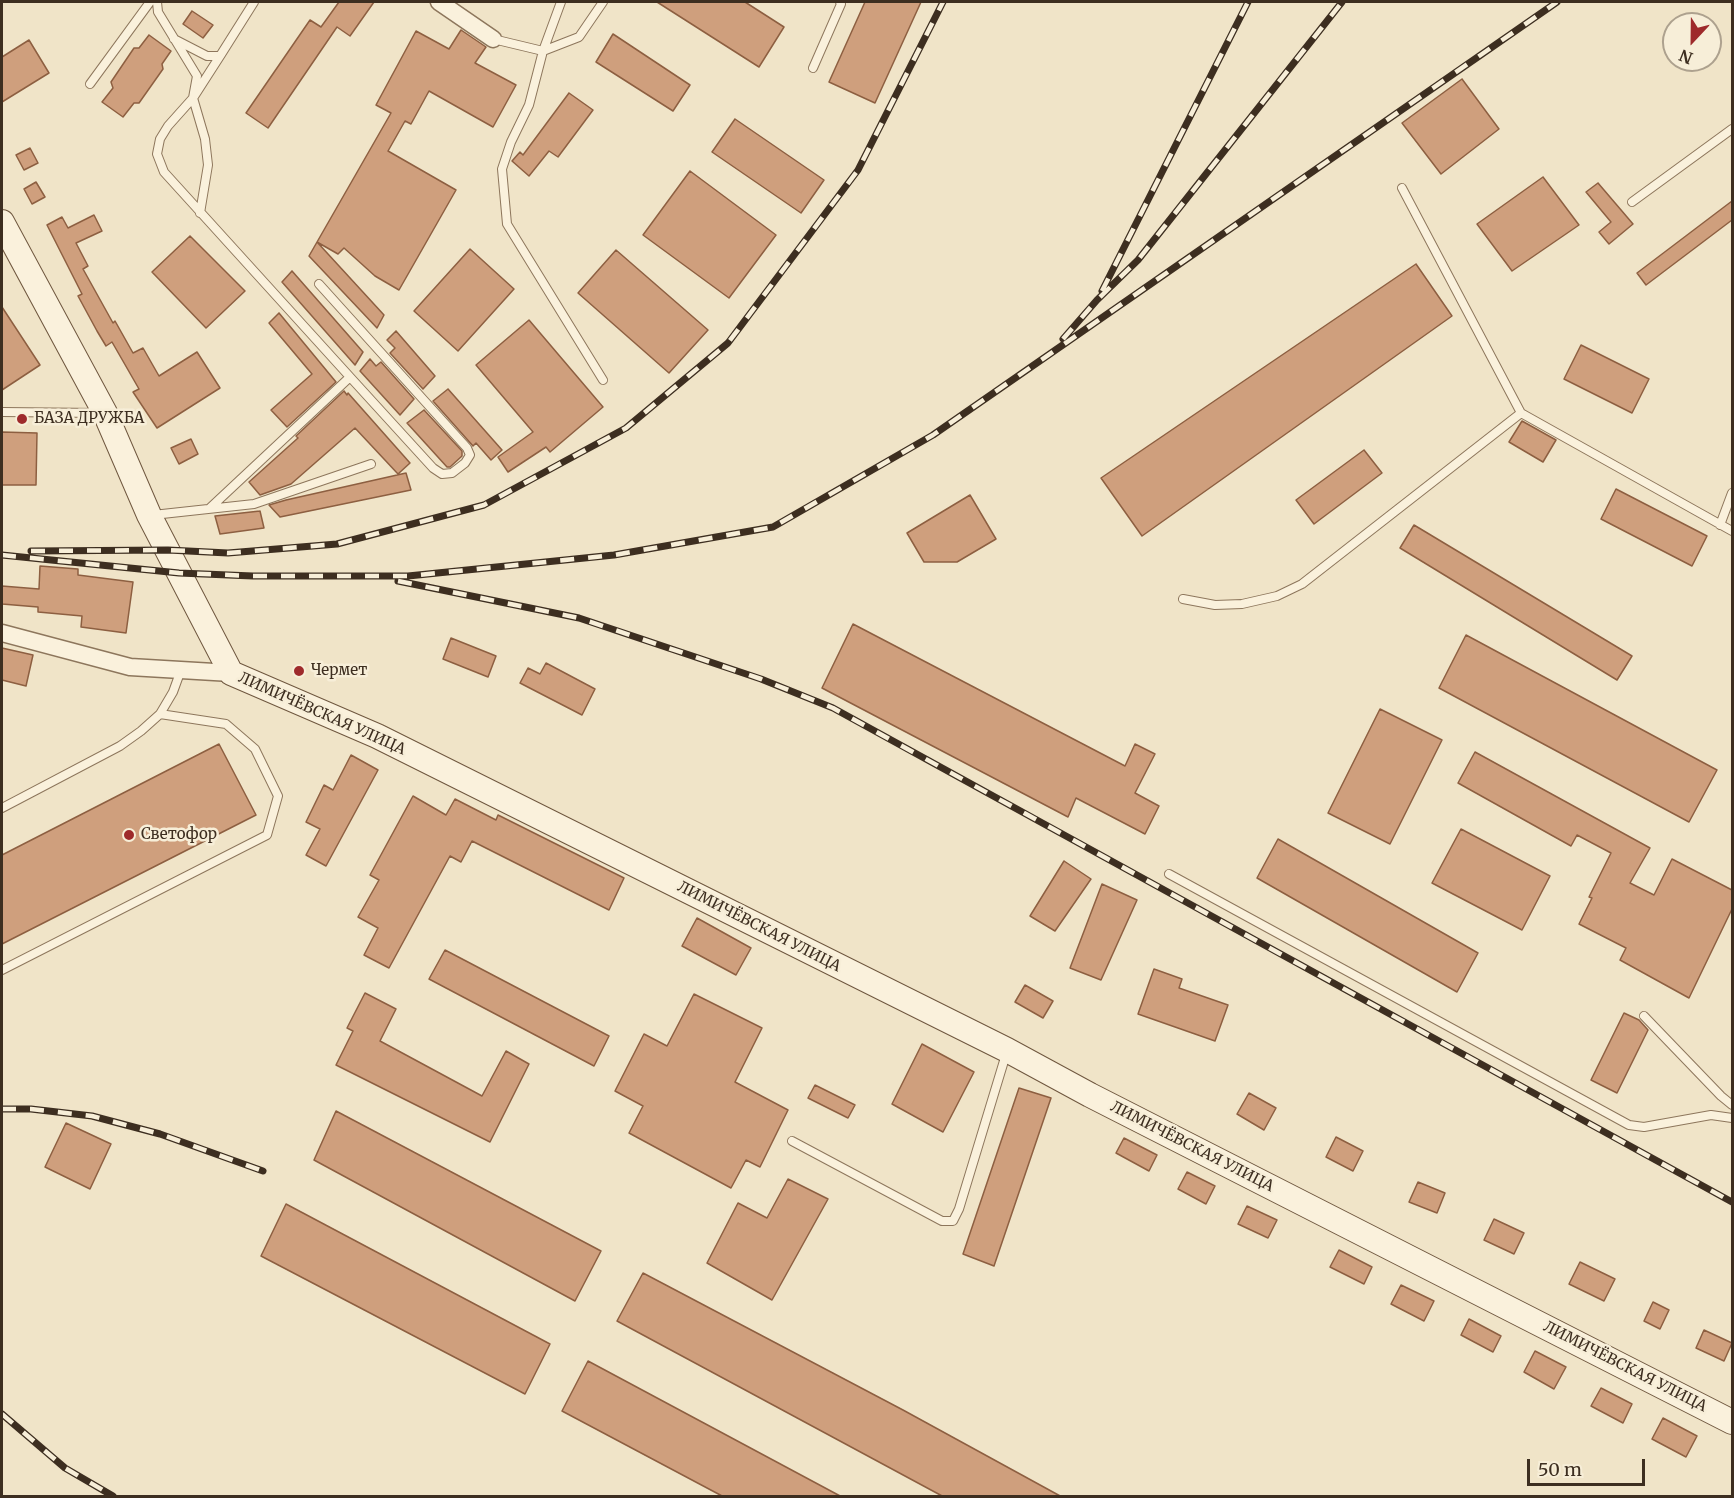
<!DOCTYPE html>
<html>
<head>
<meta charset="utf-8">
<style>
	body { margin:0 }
	#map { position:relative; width:1734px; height:1498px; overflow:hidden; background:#f0e4c8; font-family:Merriweather,serif }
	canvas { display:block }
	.frame { position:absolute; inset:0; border:3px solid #3d2e20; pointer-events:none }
	.north { position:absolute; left:1662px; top:12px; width:60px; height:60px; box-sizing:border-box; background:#f7eed8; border:2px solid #ada18e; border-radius:50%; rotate:202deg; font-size:16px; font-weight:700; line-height:24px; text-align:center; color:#3d2e20 }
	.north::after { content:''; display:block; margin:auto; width:21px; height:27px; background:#9e2a2b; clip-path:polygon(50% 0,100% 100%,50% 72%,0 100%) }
	.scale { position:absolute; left:1527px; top:1459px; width:118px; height:27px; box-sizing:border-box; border:3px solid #3d2e20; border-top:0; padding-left:8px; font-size:18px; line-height:21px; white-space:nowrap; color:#3d2e20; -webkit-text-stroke:4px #f7eed8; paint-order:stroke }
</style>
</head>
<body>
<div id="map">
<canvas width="1734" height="1498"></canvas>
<div class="frame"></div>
<div class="north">N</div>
<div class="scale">50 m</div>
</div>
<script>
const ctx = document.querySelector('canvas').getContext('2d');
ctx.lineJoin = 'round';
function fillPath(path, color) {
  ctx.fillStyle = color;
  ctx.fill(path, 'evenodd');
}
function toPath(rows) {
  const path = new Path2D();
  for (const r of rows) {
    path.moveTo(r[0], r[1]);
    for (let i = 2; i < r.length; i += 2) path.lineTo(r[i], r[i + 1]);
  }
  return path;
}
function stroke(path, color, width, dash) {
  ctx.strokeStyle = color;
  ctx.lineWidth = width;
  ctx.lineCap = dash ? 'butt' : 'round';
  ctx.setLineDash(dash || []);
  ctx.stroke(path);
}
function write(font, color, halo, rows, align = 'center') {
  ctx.font = font + ' Merriweather,serif';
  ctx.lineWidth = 5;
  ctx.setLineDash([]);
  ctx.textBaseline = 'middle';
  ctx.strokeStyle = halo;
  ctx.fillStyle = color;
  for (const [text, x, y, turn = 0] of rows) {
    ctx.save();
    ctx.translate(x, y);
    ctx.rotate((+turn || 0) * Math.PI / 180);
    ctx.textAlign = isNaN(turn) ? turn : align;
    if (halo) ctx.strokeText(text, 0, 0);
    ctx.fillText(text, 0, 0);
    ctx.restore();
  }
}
const building = toPath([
	[339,2,374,2,350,36,337,27,268,128,246,113,310,20,321,27,339,2],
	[657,2,745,2,784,27,759,67,657,2],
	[865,2,921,2,875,103,829,82,865,2],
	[192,11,213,25,203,38,183,24,192,11],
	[461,30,486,47,475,63,516,85,493,127,429,91,411,124,405,121,388,151,456,190,399,290,375,276,344,248,338,254,317,242,384,315,377,328,309,256,391,113,376,105,416,31,449,49,461,30],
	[613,34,690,85,673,111,596,62,613,34],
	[149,35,171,51,162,64,163,69,139,103,134,103,123,117,102,102,113,88,111,82,134,48,139,48,149,35],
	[29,40,49,73,2,102,2,57,29,40],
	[1462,79,1499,129,1441,174,1402,123,1462,79],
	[569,93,593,110,558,157,549,151,529,176,512,161,520,152,523,155,569,93],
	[735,119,824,180,801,213,712,152,735,119],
	[30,148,38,163,24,170,16,155,30,148],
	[690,171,776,235,729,298,643,235,690,171],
	[1543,177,1579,225,1512,271,1477,224,1543,177],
	[36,182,45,197,32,204,24,189,36,182],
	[1598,183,1633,224,1609,244,1599,232,1611,222,1586,192,1598,183],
	[1732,201,1732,220,1646,285,1637,273,1732,201],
	[94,215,102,231,76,243,88,266,83,269,113,323,115,321,133,353,143,348,159,376,197,352,220,388,157,428,133,392,139,389,112,342,106,346,97,331,78,296,82,294,47,225,62,217,68,228,94,215],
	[190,236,245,291,206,328,152,272,190,236],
	[470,249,514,289,458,351,414,311,470,249],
	[616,250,708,330,669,373,578,293,616,250],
	[1416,264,1452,316,1142,536,1101,478,1416,264],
	[292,271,363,352,355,365,282,282,292,271],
	[2,307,40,365,2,390,2,307],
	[279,313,336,382,287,427,271,410,312,374,269,323,279,313],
	[529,320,603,407,550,452,546,447,508,472,498,457,533,432,476,365,529,320],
	[396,331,435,376,423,389,390,353,395,348,387,340,396,331],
	[1581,345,1649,379,1632,413,1564,379,1581,345],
	[370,359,376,366,381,362,414,399,400,415,360,371,370,359],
	[448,389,502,450,491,460,476,443,473,446,433,401,448,389],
	[344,391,347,395,348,393,410,463,398,474,355,428,291,484,260,495,249,482,298,438,296,436,344,391],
	[424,410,462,451,462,456,450,467,447,467,407,423,424,410],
	[1522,421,1556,440,1543,462,1509,442,1522,421],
	[2,432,37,433,36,485,2,485,2,432],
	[191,439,198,454,179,464,171,448,191,439],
	[1364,450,1382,473,1314,524,1296,500,1364,450],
	[406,473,411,490,280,517,269,505,286,500,406,473],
	[1616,489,1707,536,1692,566,1601,519,1616,489],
	[970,495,996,539,957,562,924,562,907,533,970,495],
	[260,511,264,528,220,534,215,516,260,511],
	[1414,525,1632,656,1617,680,1400,548,1414,525],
	[40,566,78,569,78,575,133,582,126,633,81,627,82,616,38,612,38,607,2,604,2,586,39,589,40,566],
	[853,624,1125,766,1135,744,1155,754,1135,793,1159,806,1145,834,1076,798,1068,817,822,688,853,624],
	[1466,635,1717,770,1689,822,1439,688,1466,635],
	[451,638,496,656,488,677,443,659,451,638],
	[2,648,33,655,26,686,2,680,2,648],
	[546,663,595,689,582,715,520,683,528,668,540,674,546,663],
	[1380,709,1442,740,1390,844,1328,813,1380,709],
	[219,744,256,815,2,944,2,855,219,744],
	[1475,752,1650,848,1630,883,1654,895,1672,859,1732,890,1732,909,1689,998,1620,960,1626,948,1579,924,1592,898,1589,897,1611,853,1577,835,1571,846,1458,783,1475,752],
	[351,755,378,770,326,866,306,855,320,829,306,822,324,785,333,790,351,755],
	[413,796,446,815,455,799,496,820,498,815,624,878,609,910,472,841,461,862,450,856,389,968,364,955,378,928,358,917,379,880,370,875,413,796],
	[1461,829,1550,876,1522,930,1432,883,1461,829],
	[1278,839,1478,953,1457,992,1257,878,1278,839],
	[1064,861,1091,879,1055,931,1030,916,1064,861],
	[1102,884,1137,900,1101,980,1070,968,1102,884],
	[697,918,751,948,736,975,682,946,697,918],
	[445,950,609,1036,594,1066,429,979,445,950],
	[1154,969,1182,979,1179,988,1228,1005,1215,1041,1138,1014,1154,969],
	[1025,985,1053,1001,1043,1018,1015,1002,1025,985],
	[365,993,396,1009,380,1041,482,1096,506,1051,529,1064,490,1142,336,1065,353,1031,347,1028,365,993],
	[694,994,762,1028,735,1082,788,1110,760,1167,746,1160,731,1188,629,1133,643,1106,615,1091,644,1034,667,1046,694,994],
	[1624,1013,1639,1020,1648,1030,1617,1093,1591,1080,1624,1013],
	[922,1044,974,1072,943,1132,892,1104,922,1044],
	[815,1085,855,1105,848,1118,808,1098,815,1085],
	[1019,1088,1051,1098,994,1266,963,1254,1019,1088],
	[1249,1093,1276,1108,1264,1130,1237,1114,1249,1093],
	[336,1111,601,1251,575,1301,314,1160,336,1111],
	[66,1123,111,1144,90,1189,45,1167,66,1123],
	[1336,1137,1363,1151,1353,1171,1326,1157,1336,1137],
	[1124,1138,1157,1155,1149,1171,1116,1153,1124,1138],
	[1187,1172,1215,1186,1206,1204,1178,1189,1187,1172],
	[788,1179,828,1199,772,1300,707,1263,738,1203,767,1218,788,1179],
	[1418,1182,1445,1193,1437,1213,1409,1202,1418,1182],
	[286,1204,550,1344,525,1394,261,1256,286,1204],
	[1247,1206,1277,1220,1268,1238,1238,1224,1247,1206],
	[1494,1219,1524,1233,1514,1254,1484,1240,1494,1219],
	[1339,1250,1372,1267,1364,1284,1330,1267,1339,1250],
	[1580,1262,1615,1279,1604,1301,1569,1284,1580,1262],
	[643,1273,903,1410,1062,1497,944,1497,617,1321,643,1273],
	[1401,1285,1434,1301,1424,1321,1391,1304,1401,1285],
	[1653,1302,1669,1310,1660,1329,1644,1321,1653,1302],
	[1469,1319,1501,1336,1493,1352,1461,1335,1469,1319],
	[1704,1330,1732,1343,1724,1361,1696,1348,1704,1330],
	[1535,1351,1566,1367,1554,1389,1524,1372,1535,1351],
	[588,1361,842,1497,724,1497,562,1411,588,1361],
	[1601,1388,1632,1404,1623,1423,1591,1406,1601,1388],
	[1663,1418,1697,1436,1686,1457,1652,1439,1663,1418]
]);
const service = toPath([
	[157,2,158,12,197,76,193,98,168,126,160,139,157,154,164,172,350,377,210,508],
	[561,2,543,51,529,105,511,142,502,169,507,224,603,380],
	[174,39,207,56,220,56,254,2],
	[493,39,543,51,579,37,603,2],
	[813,68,841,4,840,2],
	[90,84,150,2],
	[1402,188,1521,413,1732,531],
	[1632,202,1732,129],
	[200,213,208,165,205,139,193,98,220,56],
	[319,284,467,448,470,455,465,463,452,473,442,474,433,468,350,377],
	[2,412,101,413],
	[153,515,254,504,371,464],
	[1720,525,1732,493],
	[1183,599,1215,605,1242,604,1277,596,1302,584,1521,413],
	[2,808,120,746,141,731,160,714,173,692,181,670],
	[1169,874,1629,1125,1644,1127,1711,1115,1732,1118],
	[2,970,267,835,278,796,255,749,226,724,160,714],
	[1644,1016,1721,1096,1732,1105],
	[792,1141,942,1221,953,1221,959,1209,1007,1051]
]);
const minor = toPath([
	[439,2,493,39],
	[2,633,130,667,231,673]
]);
const secondary = toPath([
	[2,222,105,413,149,515,231,673,377,736,1007,1050,1090,1095,1732,1422]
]);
const rail = toPath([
	[1102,291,1248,2],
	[1063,339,1097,300,1138,260,1342,2],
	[31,551,168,550,228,553,337,544,484,505,626,428,728,343,858,170,943,2],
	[2,555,179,573,253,576,408,576,614,555,773,527,933,435,1557,2],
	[398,581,579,618,761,679,833,708,1732,1202],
	[2,1109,31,1109,92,1116,160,1134,263,1171],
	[2,1414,65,1468,113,1496]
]);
const markers = [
	[22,419,6,"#9e2a2b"],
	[299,671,6,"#9e2a2b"],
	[129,835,6,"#9e2a2b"]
];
const poiNames = [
	["БАЗА ДРУЖБА",34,419],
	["Чермет",311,671],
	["Светофор",141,835]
];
const streetNames = [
	["ЛИМИЧЁВСКАЯ УЛИЦА",322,714,24],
	["ЛИМИЧЁВСКАЯ УЛИЦА",759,927,27],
	["ЛИМИЧЁВСКАЯ УЛИЦА",1192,1147,27],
	["ЛИМИЧЁВСКАЯ УЛИЦА",1625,1367,27]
];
fillPath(building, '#cf9f7d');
stroke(building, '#8d5f41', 1.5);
stroke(service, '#8d765c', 10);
stroke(minor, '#8d765c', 19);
stroke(secondary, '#6f573f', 26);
stroke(service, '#faf1dc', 8);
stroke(minor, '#faf1dc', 16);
stroke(secondary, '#faf1dc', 24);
stroke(rail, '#3d2e20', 7);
stroke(rail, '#f7eed8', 4.5, [14]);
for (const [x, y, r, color] of markers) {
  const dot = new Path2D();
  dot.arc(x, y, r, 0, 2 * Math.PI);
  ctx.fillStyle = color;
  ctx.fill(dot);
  stroke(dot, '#f7eed8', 2);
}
write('15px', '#3d2e20', '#f7eed8', poiNames, 'left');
write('15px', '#3d2e20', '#f7eed8', streetNames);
</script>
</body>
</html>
